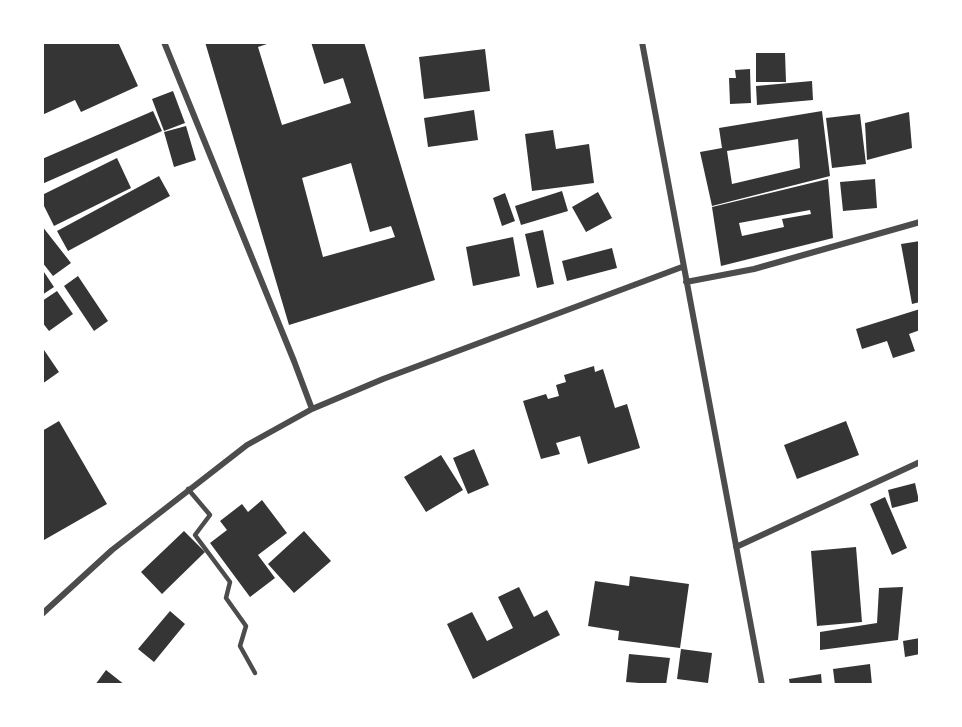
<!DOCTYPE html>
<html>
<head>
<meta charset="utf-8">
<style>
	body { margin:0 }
	#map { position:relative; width:962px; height:727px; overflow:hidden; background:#fff; font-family:Roboto,sans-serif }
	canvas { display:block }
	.frame { position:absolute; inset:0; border:44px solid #fff; pointer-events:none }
</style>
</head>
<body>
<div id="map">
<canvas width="962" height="727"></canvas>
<div class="frame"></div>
</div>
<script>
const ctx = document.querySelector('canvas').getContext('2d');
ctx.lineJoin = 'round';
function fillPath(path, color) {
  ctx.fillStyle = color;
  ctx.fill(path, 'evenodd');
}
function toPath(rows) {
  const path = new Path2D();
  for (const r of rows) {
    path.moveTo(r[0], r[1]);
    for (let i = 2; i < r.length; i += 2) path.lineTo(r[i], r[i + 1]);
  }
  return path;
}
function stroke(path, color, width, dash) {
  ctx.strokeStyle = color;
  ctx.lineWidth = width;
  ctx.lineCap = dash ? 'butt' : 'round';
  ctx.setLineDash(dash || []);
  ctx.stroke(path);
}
const building = toPath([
	[42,42,118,42,138,86,81,112,75,100,42,115],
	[205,42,273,42,258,47,282,125,351,103,343,78,324,84,311,42,364,42,435,280,289,325],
	[351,163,370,232,391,226,395,237,323,257,302,178],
	[485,49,490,91,424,99,419,57],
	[756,53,785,53,786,82,756,82],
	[750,69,751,103,730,104,729,78,736,78,735,70],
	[812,81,813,100,757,105,756,86],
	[173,91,185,123,164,131,152,99],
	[474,110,478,140,428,147,424,118],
	[153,111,162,131,42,184,42,159],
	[822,111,830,176,712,206,700,152,722,148,719,128],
	[798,139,800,168,732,184,727,151],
	[909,112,912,148,867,160,865,123],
	[860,114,866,164,832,168,826,118],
	[186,126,196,160,174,167,164,132],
	[553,130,556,149,589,144,594,183,532,191,525,134],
	[117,158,131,188,54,226,42,202,42,195],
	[159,176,170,196,68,251,57,231],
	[828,179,833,238,721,266,712,207],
	[810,210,811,214,782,219,784,227,742,236,739,223],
	[875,179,877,208,843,211,840,182],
	[562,191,568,211,521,225,515,206],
	[598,192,612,218,586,232,572,207],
	[505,193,515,221,502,226,493,198],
	[42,226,71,263,53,276,42,262],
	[543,230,554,284,537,288,525,234],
	[513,237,520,276,473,286,466,247],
	[920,241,920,302,912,304,901,244],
	[612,248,617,268,567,281,562,261],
	[42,269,54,287,42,295],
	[78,276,108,321,94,331,64,286],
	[57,291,73,314,49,331,42,322,42,301],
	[920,309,920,330,909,334,915,351,893,358,887,341,862,349,856,329],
	[42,347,59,372,42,384],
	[594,366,595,372,603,369,615,408,627,404,640,448,588,464,580,436,556,443,560,454,541,459,523,401,546,394,548,399,559,396,556,385,566,382,564,375],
	[59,421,107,504,44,540,42,536,42,431],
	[846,421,859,455,797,479,784,445],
	[474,449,489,485,468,494,453,458],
	[441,455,463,490,426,512,404,477],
	[915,483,919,501,892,508,888,490],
	[885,497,907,548,892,555,870,504],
	[262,500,287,533,258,555,275,578,250,597,210,543,227,530,220,521,242,504,248,512],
	[184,531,205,552,162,594,141,572],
	[304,531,331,561,294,593,268,564],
	[856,547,862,622,817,626,811,551],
	[630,576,689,584,680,648,618,640,619,631,588,626,595,581,629,586],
	[519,587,534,617,547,610,560,635,473,679,447,624,472,612,487,641,513,628,498,597],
	[903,587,898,640,820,650,820,632,877,623,879,588],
	[170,611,185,624,154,662,138,649],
	[920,638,920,654,905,657,903,641],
	[681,649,712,653,708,683,677,679],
	[629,654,670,658,666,685,626,682],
	[870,664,872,685,835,685,833,669],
	[106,670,125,685,95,685],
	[821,674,822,685,790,685,789,679]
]);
const service = toPath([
	[188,489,210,515,195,535,230,582,226,598,246,626,240,646,255,673]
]);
const minor = toPath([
	[164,42,294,361,312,409],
	[642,42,762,685],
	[686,282,754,269,920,222],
	[736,547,920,462],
	[42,614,112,550,247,445,312,409,383,379,682,267]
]);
fillPath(building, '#353535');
stroke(service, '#4c4c4c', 4.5);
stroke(minor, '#4c4c4c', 6);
</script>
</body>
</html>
